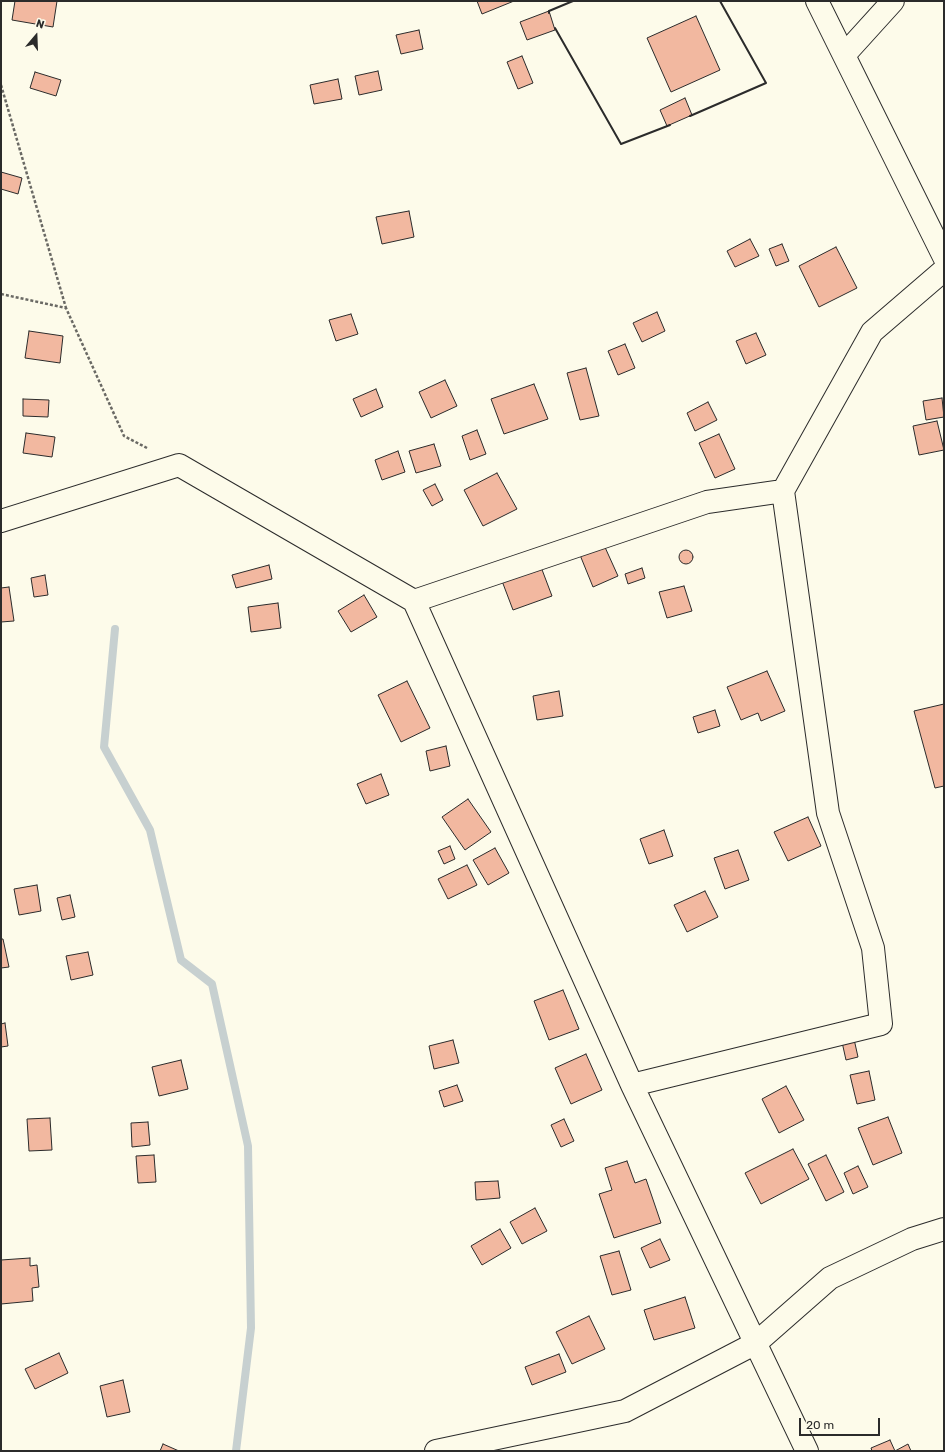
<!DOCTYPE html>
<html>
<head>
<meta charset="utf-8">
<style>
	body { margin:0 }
	#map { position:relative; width:945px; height:1452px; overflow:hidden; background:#fdfbea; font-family:Rubik,sans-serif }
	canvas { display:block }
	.frame { position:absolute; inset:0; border:2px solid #2b2b2b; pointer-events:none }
	.north { position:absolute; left:16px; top:16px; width:40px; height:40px; -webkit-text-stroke:3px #fdfbea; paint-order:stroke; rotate:19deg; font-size:11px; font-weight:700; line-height:16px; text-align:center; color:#2b2b2b }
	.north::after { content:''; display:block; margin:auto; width:14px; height:18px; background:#2b2b2b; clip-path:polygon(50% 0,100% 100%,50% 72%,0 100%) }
	.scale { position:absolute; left:799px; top:1418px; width:81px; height:18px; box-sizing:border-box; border:2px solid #2b2b2b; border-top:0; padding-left:5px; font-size:12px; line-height:14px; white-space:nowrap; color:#2b2b2b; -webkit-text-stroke:3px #fdfbea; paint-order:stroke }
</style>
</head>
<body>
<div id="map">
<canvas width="945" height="1452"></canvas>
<div class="frame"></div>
<div class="north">N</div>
<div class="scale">20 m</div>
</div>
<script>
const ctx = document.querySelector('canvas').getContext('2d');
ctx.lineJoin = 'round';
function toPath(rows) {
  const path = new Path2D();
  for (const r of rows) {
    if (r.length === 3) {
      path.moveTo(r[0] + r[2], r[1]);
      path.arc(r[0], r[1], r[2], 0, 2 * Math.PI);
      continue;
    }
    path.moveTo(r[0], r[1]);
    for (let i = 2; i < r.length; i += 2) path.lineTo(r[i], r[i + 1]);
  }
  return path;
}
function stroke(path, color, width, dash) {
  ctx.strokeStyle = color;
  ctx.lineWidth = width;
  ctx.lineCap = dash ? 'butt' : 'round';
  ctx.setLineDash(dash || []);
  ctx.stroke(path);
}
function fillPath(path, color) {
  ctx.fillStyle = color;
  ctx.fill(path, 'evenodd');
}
const stream = toPath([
	[115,629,104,747,150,830,181,960,212,984,248,1146,251,1328,236,1451]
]);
const building = toPath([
	[15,1,57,1,53,27,12,20,15,1],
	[477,1,514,1,482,14,477,1],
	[549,11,555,30,527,40,520,22,549,11],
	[696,16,720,70,671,92,647,38,696,16],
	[419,30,423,49,401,54,396,35,419,30],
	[522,56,533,83,518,89,507,62,522,56],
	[378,71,382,90,359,95,355,76,378,71],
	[35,72,61,80,56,96,30,88,35,72],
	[338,79,342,99,314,104,310,85,338,79],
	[685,98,692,115,667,126,660,110,685,98],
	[1,172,22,178,18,194,1,189,1,172],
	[409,211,414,237,382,244,376,217,409,211],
	[750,239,759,256,735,267,727,251,750,239],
	[782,244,789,261,776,266,769,249,782,244],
	[836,247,857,288,819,307,799,266,836,247],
	[657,312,665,331,642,342,633,323,657,312],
	[351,314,358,334,336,341,329,320,351,314],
	[29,331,63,336,60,363,25,358,29,331],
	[756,333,766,355,746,364,736,341,756,333],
	[625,344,635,368,618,375,608,351,625,344],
	[586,368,599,416,580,420,567,373,586,368],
	[445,380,457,406,431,418,419,392,445,380],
	[534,384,548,419,504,434,491,399,534,384],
	[376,389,383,407,361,417,353,399,376,389],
	[942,398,944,417,926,420,923,401,942,398],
	[23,399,49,400,48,417,23,416,23,399],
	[708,402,717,420,695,431,687,413,708,402],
	[937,421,944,450,919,455,913,426,937,421],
	[477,430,486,454,470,460,462,436,477,430],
	[26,433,55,437,52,457,23,453,26,433],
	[719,434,735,469,715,478,699,443,719,434],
	[434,444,441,466,416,473,409,451,434,444],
	[398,451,405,472,382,480,375,460,398,451],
	[497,473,517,509,483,526,464,490,497,473],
	[435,484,443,500,432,506,423,490,435,484],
	[604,545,618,576,593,587,580,555,604,545],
	[686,557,7],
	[269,565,272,579,236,588,232,575,269,565],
	[541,567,552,596,513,610,502,581,541,567],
	[642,568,645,578,628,584,625,574,642,568],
	[45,575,48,595,34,597,31,578,45,575],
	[684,586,692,611,667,618,659,592,684,586],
	[9,587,14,621,1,622,1,588,9,587],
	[364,595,377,617,351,632,338,611,364,595],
	[278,603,281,628,251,632,248,607,278,603],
	[767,671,785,711,761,721,758,713,741,720,727,687,767,671],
	[407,681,430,728,401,742,378,695,407,681],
	[559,691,563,716,537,720,533,696,559,691],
	[944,704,944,786,935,788,914,711,944,704],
	[715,710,720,726,698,733,693,717,715,710],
	[446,746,450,766,430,771,426,751,446,746],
	[381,774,389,795,366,804,357,784,381,774],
	[468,799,491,832,465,850,442,817,468,799],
	[808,817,821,846,788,861,774,832,808,817],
	[664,830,673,856,649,864,640,839,664,830],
	[450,846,455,859,444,864,438,851,450,846],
	[495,848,509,873,488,885,473,860,495,848],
	[738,850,749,880,725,889,714,858,738,850],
	[467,865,477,885,448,899,438,879,467,865],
	[37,885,41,911,19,915,14,889,37,885],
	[705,891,718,917,687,932,674,905,705,891],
	[70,895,75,917,62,920,57,898,70,895],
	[1,939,3,939,9,967,1,968,1,939],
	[88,952,93,975,71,980,66,956,88,952],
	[563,990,579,1029,549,1040,534,1001,563,990],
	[5,1023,8,1046,1,1047,1,1024,5,1023],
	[854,1039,858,1057,846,1060,842,1042,854,1039],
	[453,1040,459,1063,434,1069,429,1046,453,1040],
	[586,1054,602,1090,571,1104,555,1068,586,1054],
	[181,1060,188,1089,159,1096,152,1067,181,1060],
	[869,1071,875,1100,857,1104,850,1075,869,1071],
	[457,1085,463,1101,444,1107,439,1091,457,1085],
	[786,1086,804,1120,779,1133,762,1099,786,1086],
	[888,1117,902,1153,873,1165,858,1128,888,1117],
	[50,1118,52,1150,29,1151,27,1119,50,1118],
	[564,1119,574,1141,561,1147,551,1125,564,1119],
	[148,1122,150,1145,132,1147,131,1123,148,1122],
	[793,1149,809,1179,761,1204,745,1173,793,1149],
	[154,1155,156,1182,138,1183,136,1156,154,1155],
	[826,1155,844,1192,826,1201,808,1164,826,1155],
	[627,1161,635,1183,646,1179,661,1223,614,1238,599,1194,612,1190,605,1168,627,1161],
	[858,1166,868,1187,853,1194,844,1173,858,1166],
	[498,1181,500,1198,476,1200,475,1182,498,1181],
	[535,1208,547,1231,522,1244,510,1222,535,1208],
	[500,1229,511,1248,482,1265,471,1246,500,1229],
	[660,1239,670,1260,650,1268,641,1248,660,1239],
	[619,1251,631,1290,612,1295,600,1256,619,1251],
	[30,1258,30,1266,37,1265,39,1287,32,1288,33,1301,1,1304,1,1260,30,1258],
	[685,1297,695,1328,654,1340,644,1310,685,1297],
	[589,1316,605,1349,572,1364,556,1332,589,1316],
	[59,1353,68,1373,35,1389,25,1369,59,1353],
	[559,1354,566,1372,532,1385,525,1367,559,1354],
	[123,1380,130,1412,107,1417,100,1386,123,1380],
	[890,1440,895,1451,908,1444,911,1451,872,1451,871,1448,890,1440],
	[163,1444,179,1451,160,1451,163,1444]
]);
const path = toPath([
	[1,85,66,308],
	[1,294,66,308,124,436,147,448]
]);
const minor = toPath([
	[845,54,893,1],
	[1,521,179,465,414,601,707,502,783,491],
	[414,601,632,1085,807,1451],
	[632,1085,881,1024,873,948,828,813,783,491,872,332,944,270],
	[436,1451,625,1411,756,1343,830,1278,912,1239,944,1229]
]);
const major = toPath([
	[817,1,944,257]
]);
const wall = toPath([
	[549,13,549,11,573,1],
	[555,28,621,144,670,125],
	[690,116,766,83,720,1]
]);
stroke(stream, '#c7d0d0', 8);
fillPath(building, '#f2b8a0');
stroke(building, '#2b2b2b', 1);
stroke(minor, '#2b2b2b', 24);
stroke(major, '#2b2b2b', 24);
stroke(path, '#6a6964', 2.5, [3, 2]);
stroke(minor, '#fdfbea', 22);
stroke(major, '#fdfbea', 22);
stroke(wall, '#2b2b2b', 2);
</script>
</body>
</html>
